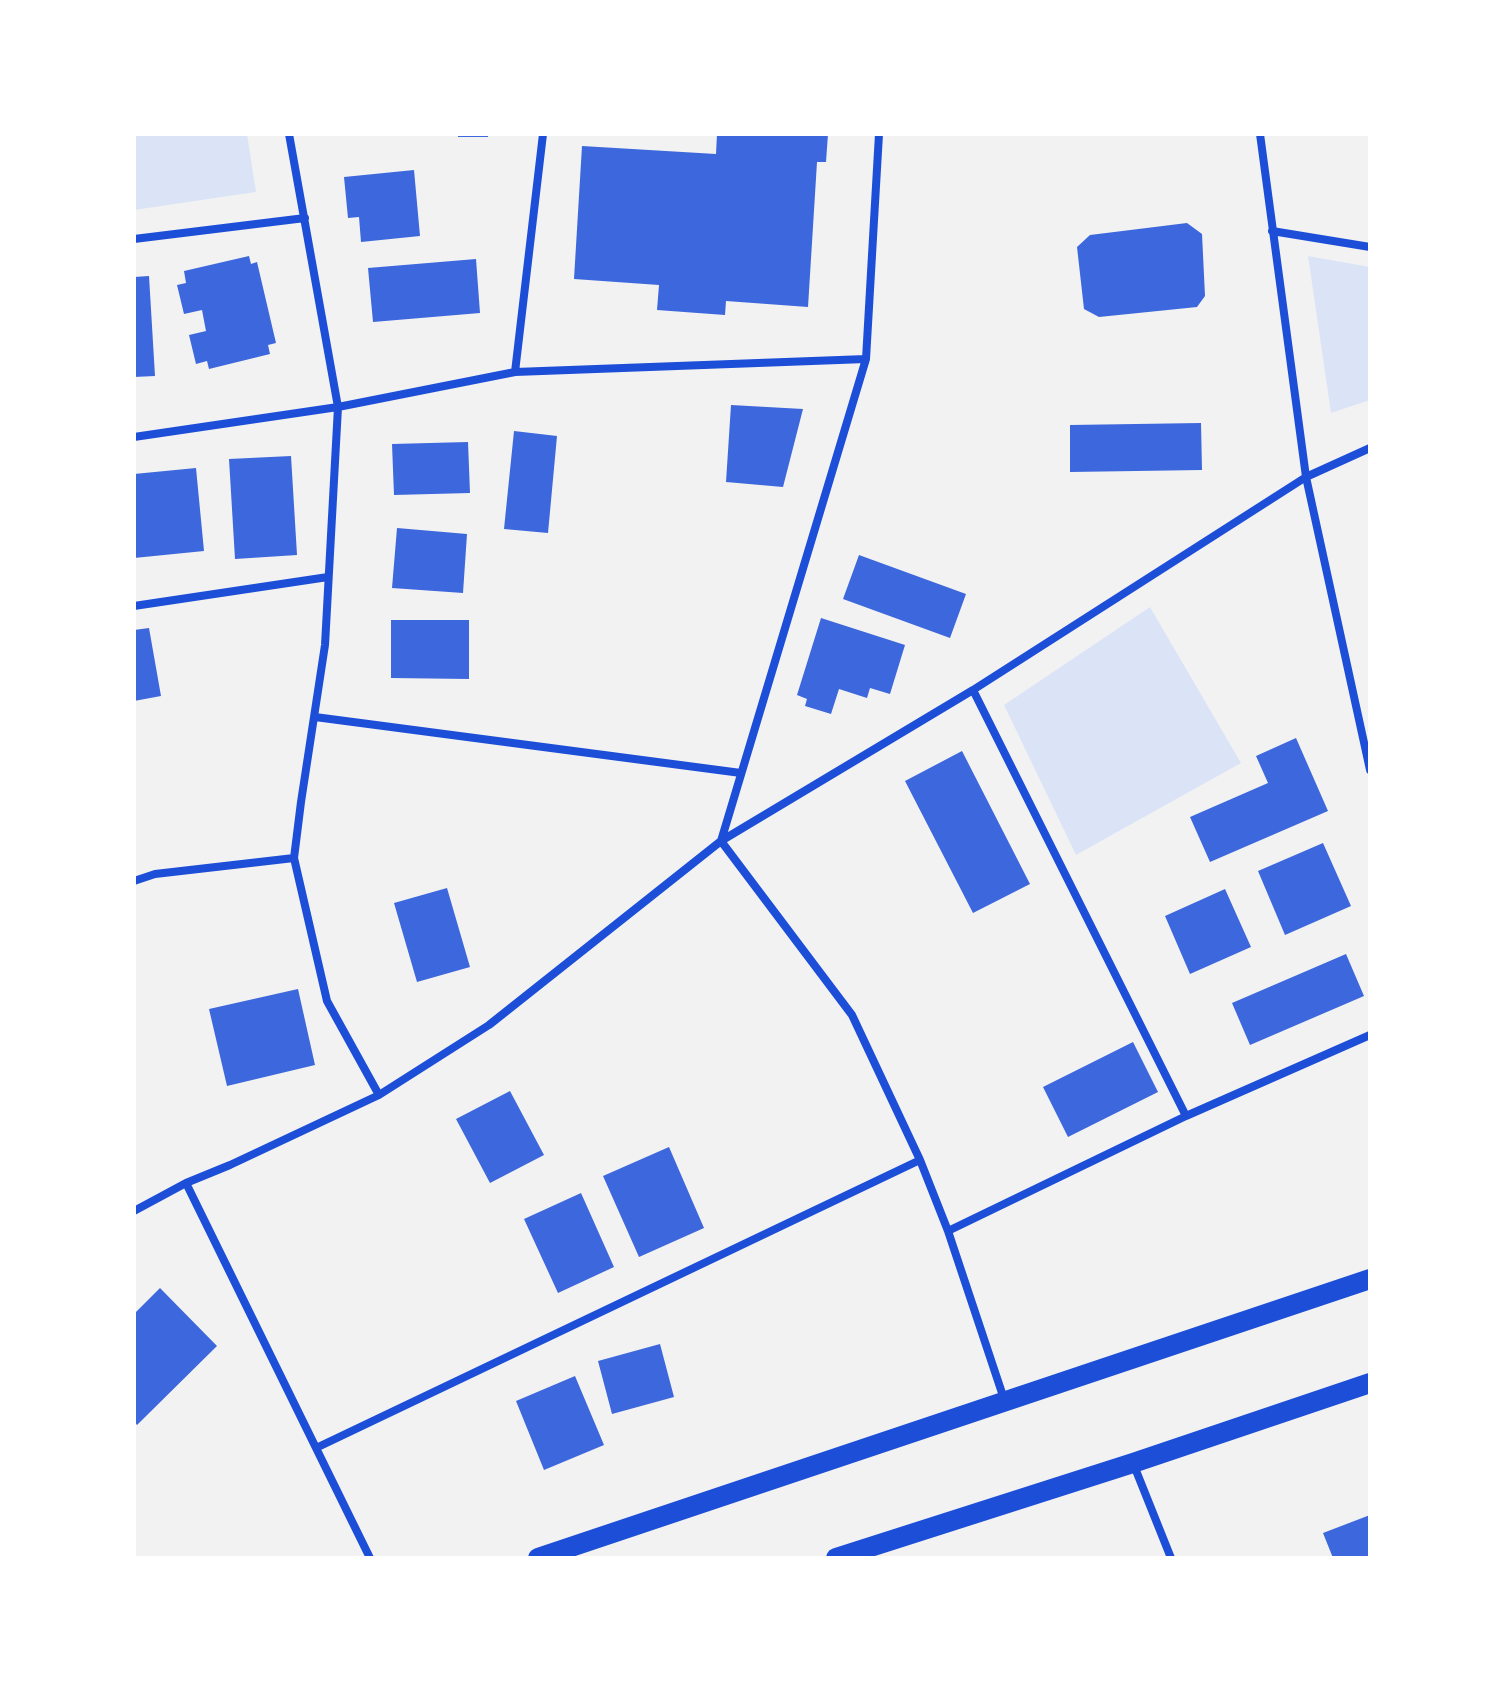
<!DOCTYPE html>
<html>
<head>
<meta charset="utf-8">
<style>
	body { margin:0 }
	#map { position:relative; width:1504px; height:1692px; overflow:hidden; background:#f2f2f2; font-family:Barlow,sans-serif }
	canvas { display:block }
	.frame { position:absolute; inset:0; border:136px solid #fff; pointer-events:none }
</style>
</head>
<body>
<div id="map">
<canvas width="1504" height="1692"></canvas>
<div class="frame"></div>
</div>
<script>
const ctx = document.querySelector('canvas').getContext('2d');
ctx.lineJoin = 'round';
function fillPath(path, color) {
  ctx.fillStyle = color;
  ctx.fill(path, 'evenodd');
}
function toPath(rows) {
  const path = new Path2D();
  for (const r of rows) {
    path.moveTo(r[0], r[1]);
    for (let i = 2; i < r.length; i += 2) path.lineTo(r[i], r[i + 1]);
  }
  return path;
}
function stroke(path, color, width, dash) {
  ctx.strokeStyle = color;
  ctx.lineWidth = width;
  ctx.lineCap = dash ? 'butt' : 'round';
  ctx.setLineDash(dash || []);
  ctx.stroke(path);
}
const green = toPath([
	[134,134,247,134,256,192,134,210],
	[1308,256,1370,267,1370,400,1331,413],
	[1150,607,1241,763,1076,855,1004,705]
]);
const building = toPath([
	[458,134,488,134,488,137,458,137],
	[717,134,828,134,826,162,817,162,808,307,726,301,725,315,657,310,659,285,574,279,582,146,716,154],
	[414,170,420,236,361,242,359,217,348,218,344,177],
	[1187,223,1202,234,1205,296,1197,307,1099,317,1084,309,1077,247,1090,235],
	[249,256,251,264,257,262,276,343,268,345,270,354,209,369,207,361,196,364,189,335,206,331,202,310,184,314,177,285,186,283,184,271],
	[476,259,480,313,373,322,368,268],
	[149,276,155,376,134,377,134,277],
	[731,405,803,409,783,487,726,482],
	[1201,423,1202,470,1070,472,1070,425],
	[514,431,557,436,548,533,504,529],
	[468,442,470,493,394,495,392,444],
	[291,456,297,555,235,559,229,459],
	[196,468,204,551,134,558,134,474],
	[397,528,467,534,463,593,392,588],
	[859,555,966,594,950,638,843,599],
	[821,618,905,645,890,694,870,688,867,698,839,689,831,714,805,706,807,699,797,695],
	[391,620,469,620,469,679,391,678],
	[149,628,161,696,134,701,134,630],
	[1296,738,1328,811,1210,862,1190,817,1268,783,1256,756],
	[962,751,1030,884,973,913,905,781],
	[1323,843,1351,906,1285,935,1258,871],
	[447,888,470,967,417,982,394,903],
	[1225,889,1251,947,1190,974,1165,916],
	[1346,954,1364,996,1250,1045,1232,1003],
	[298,989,315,1065,227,1086,209,1009],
	[1133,1042,1158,1092,1068,1137,1043,1087],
	[510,1091,544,1155,490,1183,456,1119],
	[669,1147,704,1228,639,1257,603,1176],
	[581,1193,614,1267,558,1293,524,1219],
	[160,1288,217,1346,137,1425,134,1421,134,1314],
	[660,1344,674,1397,612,1414,598,1361],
	[575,1376,604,1445,544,1470,516,1401],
	[1370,1515,1370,1558,1333,1558,1323,1533]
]);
const minor = toPath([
	[289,134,338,407,325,645,301,802,294,858,327,1001,379,1095],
	[879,134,866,359,721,841,852,1015,920,1160,948,1231,1005,1402],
	[1260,134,1306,477,1370,770],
	[1272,231,1370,247],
	[134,239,305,218],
	[515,372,543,134],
	[134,437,338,407,515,372,866,359],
	[134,606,328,577],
	[973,690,1186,1116],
	[315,717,741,773],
	[134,881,155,874,294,858],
	[186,1183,370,1558],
	[134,1211,186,1183,230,1165,379,1095,489,1025,721,841,973,690,1306,477,1370,448],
	[948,1231,1186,1116,1370,1035],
	[316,1448,920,1160],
	[1133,1463,1171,1558]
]);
const primary = toPath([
	[538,1558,1370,1279],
	[836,1558,1133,1463,1370,1383]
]);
fillPath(green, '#dbe4f7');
fillPath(building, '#3d67dc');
stroke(minor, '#1d4ed8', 8);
stroke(primary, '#1d4ed8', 20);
</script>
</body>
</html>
